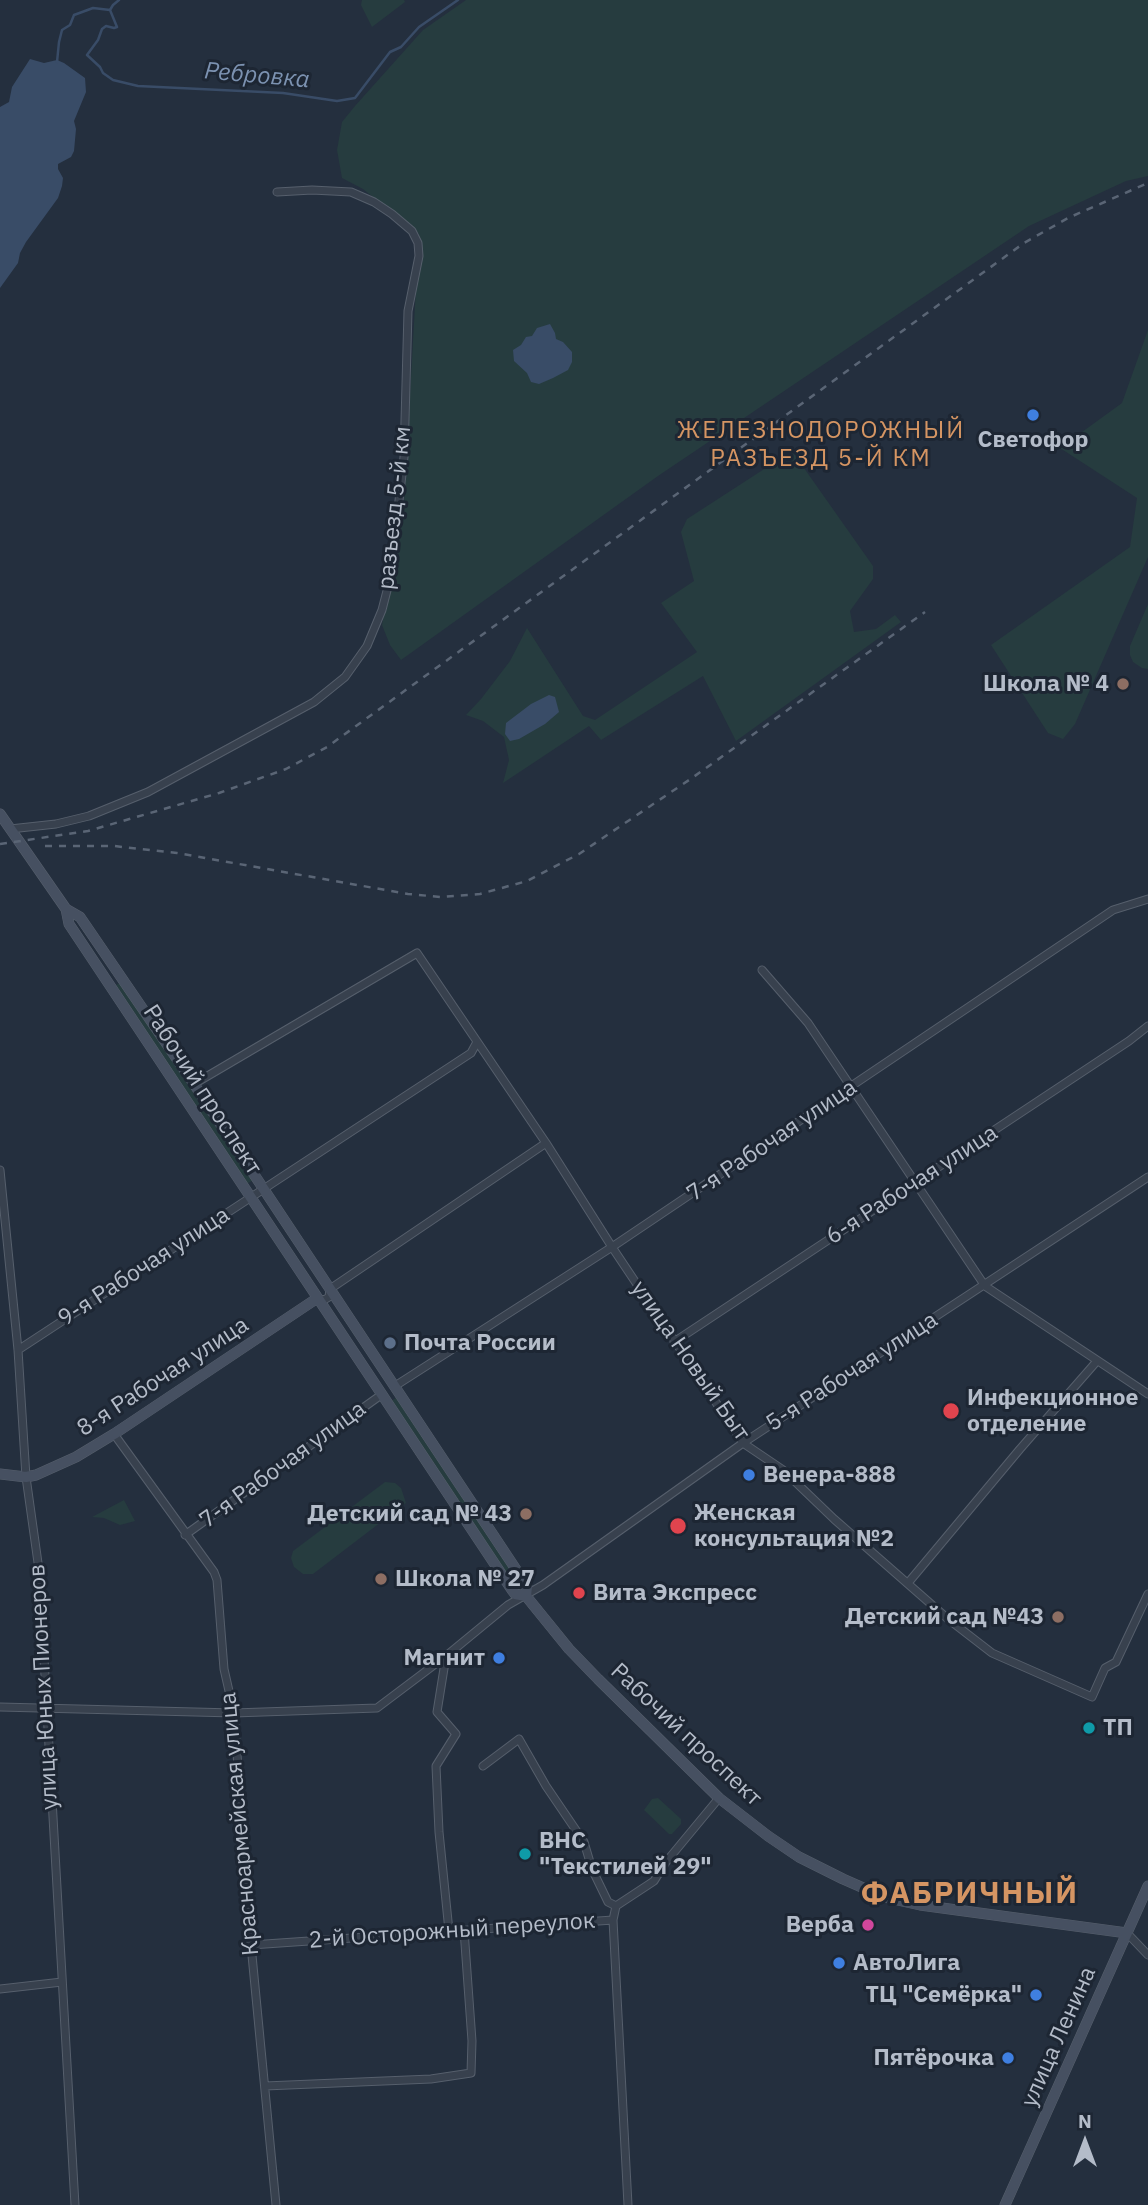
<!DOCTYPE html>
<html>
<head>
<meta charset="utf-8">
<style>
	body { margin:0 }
	#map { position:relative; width:1148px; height:2205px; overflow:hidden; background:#242f3e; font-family:"IBM Plex Sans",sans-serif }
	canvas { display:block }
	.north { position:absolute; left:1050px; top:2107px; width:70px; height:70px; -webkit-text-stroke:5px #1d2633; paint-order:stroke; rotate:0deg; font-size:19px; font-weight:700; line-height:28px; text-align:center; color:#b4bcc9 }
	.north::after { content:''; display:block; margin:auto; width:24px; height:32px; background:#b4bcc9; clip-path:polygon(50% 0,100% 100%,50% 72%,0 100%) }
</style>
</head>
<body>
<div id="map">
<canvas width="1148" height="2205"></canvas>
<div class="north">N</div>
</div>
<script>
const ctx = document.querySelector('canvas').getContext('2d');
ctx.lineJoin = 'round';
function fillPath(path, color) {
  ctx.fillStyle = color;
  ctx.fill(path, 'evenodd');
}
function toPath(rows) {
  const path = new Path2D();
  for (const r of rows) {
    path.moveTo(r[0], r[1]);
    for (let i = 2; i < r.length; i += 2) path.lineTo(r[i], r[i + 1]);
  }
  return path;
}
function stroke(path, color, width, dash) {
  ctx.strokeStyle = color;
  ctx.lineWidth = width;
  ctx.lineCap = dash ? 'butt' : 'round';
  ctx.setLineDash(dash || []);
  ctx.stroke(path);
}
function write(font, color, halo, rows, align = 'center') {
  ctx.font = font + ' "IBM Plex Sans",sans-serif';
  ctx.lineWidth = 6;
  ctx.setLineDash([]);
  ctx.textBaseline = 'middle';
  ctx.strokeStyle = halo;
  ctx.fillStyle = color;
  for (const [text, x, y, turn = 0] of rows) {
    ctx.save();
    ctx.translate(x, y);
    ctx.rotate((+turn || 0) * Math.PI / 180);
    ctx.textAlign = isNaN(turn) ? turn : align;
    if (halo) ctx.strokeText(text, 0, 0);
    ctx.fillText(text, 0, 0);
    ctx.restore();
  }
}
const green = toPath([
	[362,0,404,0,405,2,372,27,361,5],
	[466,0,1148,0,1148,176,1126,181,1029,226,658,476,401,660,390,645,382,625,404,502,419,234,363,189,342,178,337,150,342,122,355,106,423,30],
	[1148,330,1148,557,1075,724,1063,739,1048,733,991,645,1130,547,1137,498,1060,448,1122,403],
	[792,451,873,566,873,579,850,611,854,632,876,629,895,615,901,622,736,741,703,676,601,740,589,726,503,783,509,760,504,737,483,721,466,715,481,699,510,661,527,628,583,716,595,720,697,652,661,603,694,581,681,532,687,519],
	[1148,604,1148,669,1142,668,1133,662,1130,655,1130,646],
	[120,983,252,1181,246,1184,116,985],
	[396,1398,516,1579,511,1582,391,1401],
	[385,1482,395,1483,401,1488,406,1503,313,1574,303,1574,294,1567,291,1558,293,1551],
	[124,1500,135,1521,120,1525,104,1518,92,1517],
	[658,1798,681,1819,681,1824,672,1834,669,1834,644,1810,652,1799]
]);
const water = toPath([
	[30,59,44,63,57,60,64,63,85,78,86,92,74,121,76,129,74,151,71,157,58,164,58,169,63,178,62,186,58,198,26,242,20,253,18,263,0,288,0,107,9,102,12,87],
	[550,324,555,333,556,339,563,342,572,352,572,362,568,370,553,378,539,384,531,382,527,373,514,361,513,350,521,345,526,337,532,336,537,328],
	[549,695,555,697,559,712,545,724,519,739,510,741,505,734,506,723,531,704]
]);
const stream = toPath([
	[110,10,117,27,114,28,106,26,102,29,98,40,87,55,100,67,103,73,113,80,138,86,283,93,337,101,355,98,390,52,401,47,419,27,458,0],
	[57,62,59,42,62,30,70,25,74,15,93,8,110,10,113,5,119,0]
]);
const street = toPath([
	[10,829,56,824,89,816,148,792,314,702,345,677,367,646,382,610,390,579,404,457,408,311,419,256,418,243,412,231,392,214,374,202,351,192,312,190,277,192],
	[762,970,808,1023,985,1286,1148,1394],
	[194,1084,417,953,546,1143,612,1247,743,1443,783,1470,834,1519,948,1619,992,1653,1092,1697,1105,1668,1116,1662,1148,1594],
	[0,1170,18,1350,26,1477,39,1570,75,2205],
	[317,1299,324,1300,329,1297,330,1289,546,1143],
	[674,1342,1129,1041,1148,1026],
	[18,1350,471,1053,477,1042],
	[395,1386,612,1247,1113,910,1148,899],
	[114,1434,214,1572,217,1580,224,1669,234,1713,251,1945,276,2205],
	[185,1535,381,1395],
	[908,1583,1020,1449,1097,1361],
	[446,1656,437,1712,456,1734,436,1766,439,1832,449,1931],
	[0,1707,234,1713,377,1708,446,1656,508,1605,543,1585,743,1443,1148,1177],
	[483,1766,519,1739,546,1786,584,1842,592,1869,608,1902,616,1906],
	[613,1920,628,2205],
	[1127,1933,1148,1955],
	[251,1945,613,1920,616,1906,654,1881,666,1862,719,1798],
	[0,1989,62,1982],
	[265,2086,431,2079,471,2073,472,2041,464,1930]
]);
const secondary = toPath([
	[0,814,66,909,69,924,512,1590,515,1594,526,1596,569,1649,598,1679,719,1798,768,1836,799,1857,843,1879,884,1897,920,1905,1127,1933],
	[66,909,80,917,194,1084,523,1580,527,1587,526,1596],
	[0,1474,26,1477,36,1475,76,1457,114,1434,316,1299],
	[1005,2205,1148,1886]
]);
const rail = toPath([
	[0,844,88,831,219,793,286,769,327,747,1024,243,1068,218,1148,183],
	[45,846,114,846,177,853,408,894,441,897,480,894,527,881,579,854,692,778,925,612]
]);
const markers = [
	[1033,415,7,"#3f7fe0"],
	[1123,684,7,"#8d6e63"],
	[390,1343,7,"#5c6f8a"],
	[951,1411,9,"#e0444e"],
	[749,1475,7,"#3f7fe0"],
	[526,1514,7,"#8d6e63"],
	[678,1526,9,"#e0444e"],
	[381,1579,7,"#8d6e63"],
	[579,1593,7,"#e0444e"],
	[1058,1617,7,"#8d6e63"],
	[499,1658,7,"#3f7fe0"],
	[1089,1728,7,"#0f9aa8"],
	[525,1854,7,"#0f9aa8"],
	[868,1925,7,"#d1479c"],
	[839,1963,7,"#3f7fe0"],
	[1036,1995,7,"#3f7fe0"],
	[1008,2058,7,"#3f7fe0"]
];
const poiNames = [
	["Светофор",1033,440,"center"],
	["Школа № 4",1109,684,"right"],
	["Почта России",404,1343],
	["Инфекционное",967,1398],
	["отделение",967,1424],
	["Венера-888",763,1475],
	["Женская",694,1513],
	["консультация №2",694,1539],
	["Детский сад № 43",512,1514,"right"],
	["Школа № 27",395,1579],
	["Вита Экспресс",593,1593],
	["Детский сад №43",1044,1617,"right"],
	["Магнит",485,1658,"right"],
	["ТП",1103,1728],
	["ВНС",539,1841],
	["\"Текстилей 29\"",539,1867],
	["Верба",854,1925,"right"],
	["АвтоЛига",853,1963],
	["ТЦ \"Семёрка\"",1022,1995,"right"],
	["Пятёрочка",994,2058,"right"]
];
const streetNames = [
	["разъезд 5-й км",395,508,-84],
	["Рабочий проспект",202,1090,57],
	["7-я Рабочая улица",772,1141,-34],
	["6-я Рабочая улица",912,1185,-33],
	["9-я Рабочая улица",144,1267,-33],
	["улица Новый Быт",690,1361,55],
	["5-я Рабочая улица",852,1372,-33],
	["8-я Рабочая улица",163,1377,-33],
	["7-я Рабочая улица",283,1465,-36],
	["улица Юных Пионеров",44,1687,-93],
	["Рабочий проспект",686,1735,43],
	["Красноармейская улица",240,1824,-95],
	["2-й Осторожный переулок",452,1931,-4],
	["улица Ленина",1059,2037,-66]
];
const waterNames = [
	["Ребровка",257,76,5]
];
const neighbourhoodNames = [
	["ЖЕЛЕЗНОДОРОЖНЫЙ",821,431],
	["РАЗЪЕЗД 5-Й КМ",821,459]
];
const districtNames = [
	["ФАБРИЧНЫЙ",970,1894]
];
fillPath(green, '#263c3f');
fillPath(water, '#394c67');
stroke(stream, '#394c67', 2.5);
stroke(street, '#565f6c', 9);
stroke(secondary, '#565f6c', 11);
stroke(street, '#38414e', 7);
stroke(secondary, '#465061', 10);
stroke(rail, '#5a6575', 2.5, [7, 7]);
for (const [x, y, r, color] of markers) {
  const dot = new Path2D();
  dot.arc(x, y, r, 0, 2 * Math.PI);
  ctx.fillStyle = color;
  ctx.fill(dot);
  stroke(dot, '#1d2633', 2.5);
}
write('bold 23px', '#b4bcc9', '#1d2633', poiNames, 'left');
write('23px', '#b4bcc9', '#1d2633', streetNames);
write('italic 24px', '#7c92b1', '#1d2633', waterNames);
ctx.letterSpacing = '2px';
write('24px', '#d59563', '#1d2633', neighbourhoodNames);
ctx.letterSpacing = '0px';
ctx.letterSpacing = '2px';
write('bold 30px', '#d59563', '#1d2633', districtNames);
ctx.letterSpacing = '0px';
</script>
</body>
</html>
